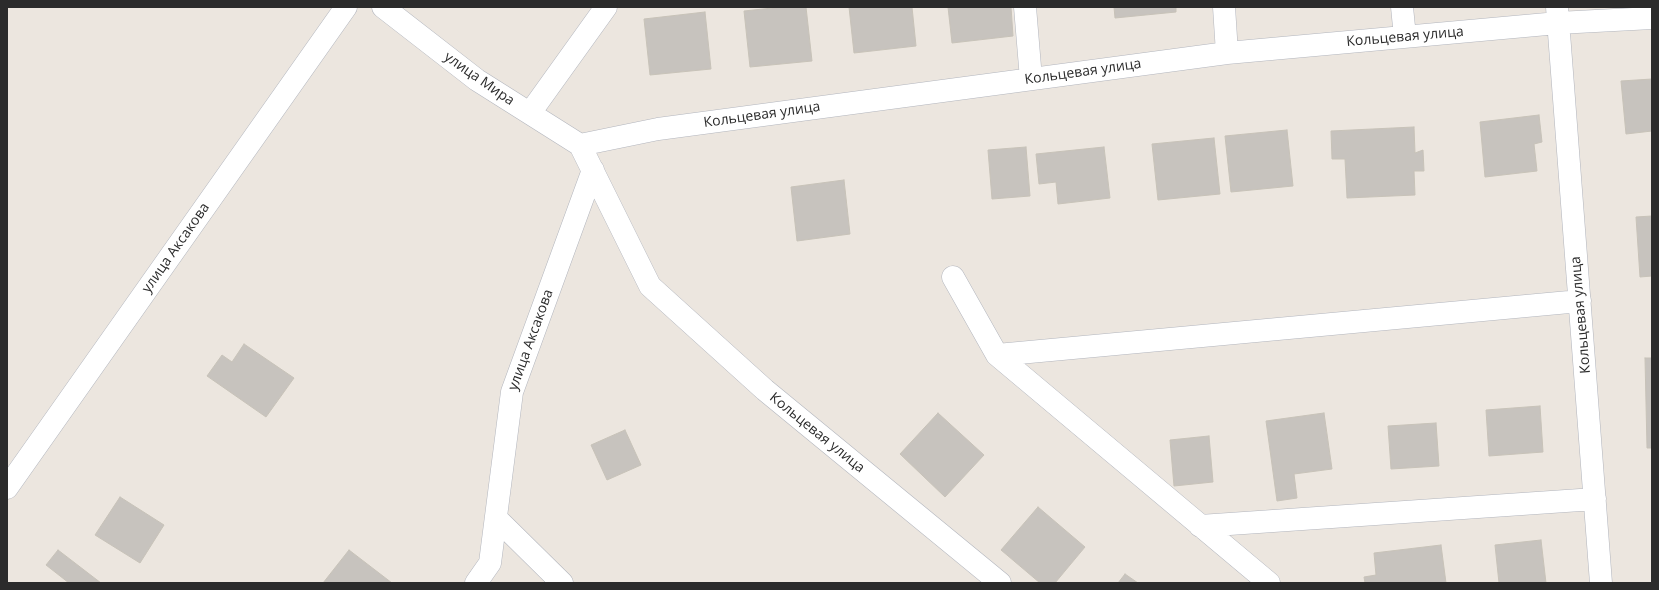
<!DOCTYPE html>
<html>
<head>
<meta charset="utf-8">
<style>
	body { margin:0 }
	#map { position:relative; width:1659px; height:590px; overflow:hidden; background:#ece6df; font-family:"Open Sans",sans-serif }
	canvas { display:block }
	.frame { position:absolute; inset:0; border:8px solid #2b2b2b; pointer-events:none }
</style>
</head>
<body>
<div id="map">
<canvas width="1659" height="590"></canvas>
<div class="frame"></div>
</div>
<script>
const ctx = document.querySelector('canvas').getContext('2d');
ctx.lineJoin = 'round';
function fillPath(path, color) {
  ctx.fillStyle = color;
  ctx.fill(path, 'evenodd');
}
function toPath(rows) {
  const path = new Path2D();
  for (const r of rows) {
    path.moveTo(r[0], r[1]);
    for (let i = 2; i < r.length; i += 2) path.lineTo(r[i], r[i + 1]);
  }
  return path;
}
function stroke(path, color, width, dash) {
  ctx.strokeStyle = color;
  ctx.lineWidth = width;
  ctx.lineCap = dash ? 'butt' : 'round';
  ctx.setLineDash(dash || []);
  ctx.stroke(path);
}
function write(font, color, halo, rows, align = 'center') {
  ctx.font = font + ' "Open Sans",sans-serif';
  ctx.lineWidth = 3;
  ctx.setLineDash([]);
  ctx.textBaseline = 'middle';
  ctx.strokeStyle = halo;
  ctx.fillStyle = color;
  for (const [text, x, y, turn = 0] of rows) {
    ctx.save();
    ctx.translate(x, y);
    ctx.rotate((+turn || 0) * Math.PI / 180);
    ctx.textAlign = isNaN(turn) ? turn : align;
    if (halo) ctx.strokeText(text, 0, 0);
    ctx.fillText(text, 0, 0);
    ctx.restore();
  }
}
const building = toPath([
	[782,7,806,7,812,61,750,67,744,11,782,7],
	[849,7,912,7,916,46,854,53,849,7],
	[948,7,1011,7,1013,36,952,43,948,7],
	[1114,7,1176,7,1176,12,1115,18,1114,7],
	[705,12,711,69,650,75,644,19,705,12],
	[1652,79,1652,131,1626,134,1621,81,1652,79],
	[1539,115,1542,142,1534,144,1537,171,1485,177,1480,122,1539,115],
	[1414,127,1415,153,1423,150,1424,171,1414,171,1415,195,1347,198,1345,159,1332,159,1331,131,1414,127],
	[1287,130,1293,186,1231,192,1225,136,1287,130],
	[1214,138,1220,194,1158,200,1152,144,1214,138],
	[1026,147,1030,196,992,199,988,150,1026,147],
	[1104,147,1110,198,1058,204,1056,182,1039,184,1036,154,1104,147],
	[844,180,850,234,797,241,791,187,844,180],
	[1652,216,1652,276,1640,277,1636,217,1652,216],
	[244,344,294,378,266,417,207,376,222,355,232,362,244,344],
	[1645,358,1652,358,1652,448,1647,448,1645,358],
	[1540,406,1543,452,1489,456,1486,410,1540,406],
	[938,413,984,455,945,497,900,454,938,413],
	[1324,413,1332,469,1294,474,1297,498,1277,501,1266,421,1324,413],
	[1436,423,1439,466,1391,469,1388,426,1436,423],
	[625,430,641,465,607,480,591,445,625,430],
	[1209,436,1213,482,1174,486,1170,440,1209,436],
	[120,497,164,525,140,563,95,535,120,497],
	[1038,507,1085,547,1055,583,1040,583,1001,550,1038,507],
	[1541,540,1546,583,1499,583,1495,545,1541,540],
	[1441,545,1446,583,1365,583,1364,577,1376,575,1374,553,1441,545],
	[58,550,101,583,69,583,46,565,58,550],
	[349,550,392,583,323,583,349,550],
	[1125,574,1138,583,1118,583,1125,574]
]);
const minor = toPath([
	[383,7,477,80,580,145],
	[1025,7,1031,79],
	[1224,7,1227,53],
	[1402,7,1405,37],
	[1557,7,1601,583],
	[530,113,606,7],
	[580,145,658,129,1227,53,1558,23,1652,18],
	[580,145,650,286,765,390,1000,583],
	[953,277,997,355,1269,583],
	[997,355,1580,301],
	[7,488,346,7],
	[496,518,562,583],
	[1200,526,1595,499],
	[476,583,490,563,512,392,593,170]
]);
const streetNames = [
	["Кольцевая улица",1405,37,-5],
	["Кольцевая улица",1083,72,-8],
	["улица Мира",479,79,35],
	["Кольцевая улица",762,115,-8],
	["улица Аксакова",176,248,-55],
	["Кольцевая улица",1581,315,-95],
	["улица Аксакова",531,340,-70],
	["Кольцевая улица",817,433,39]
];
fillPath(building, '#c7c3be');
stroke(building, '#c7c2b8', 1);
stroke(minor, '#b2b5bd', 23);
stroke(minor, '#fff', 22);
write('14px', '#2b2b2b', '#fff', streetNames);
</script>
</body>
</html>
